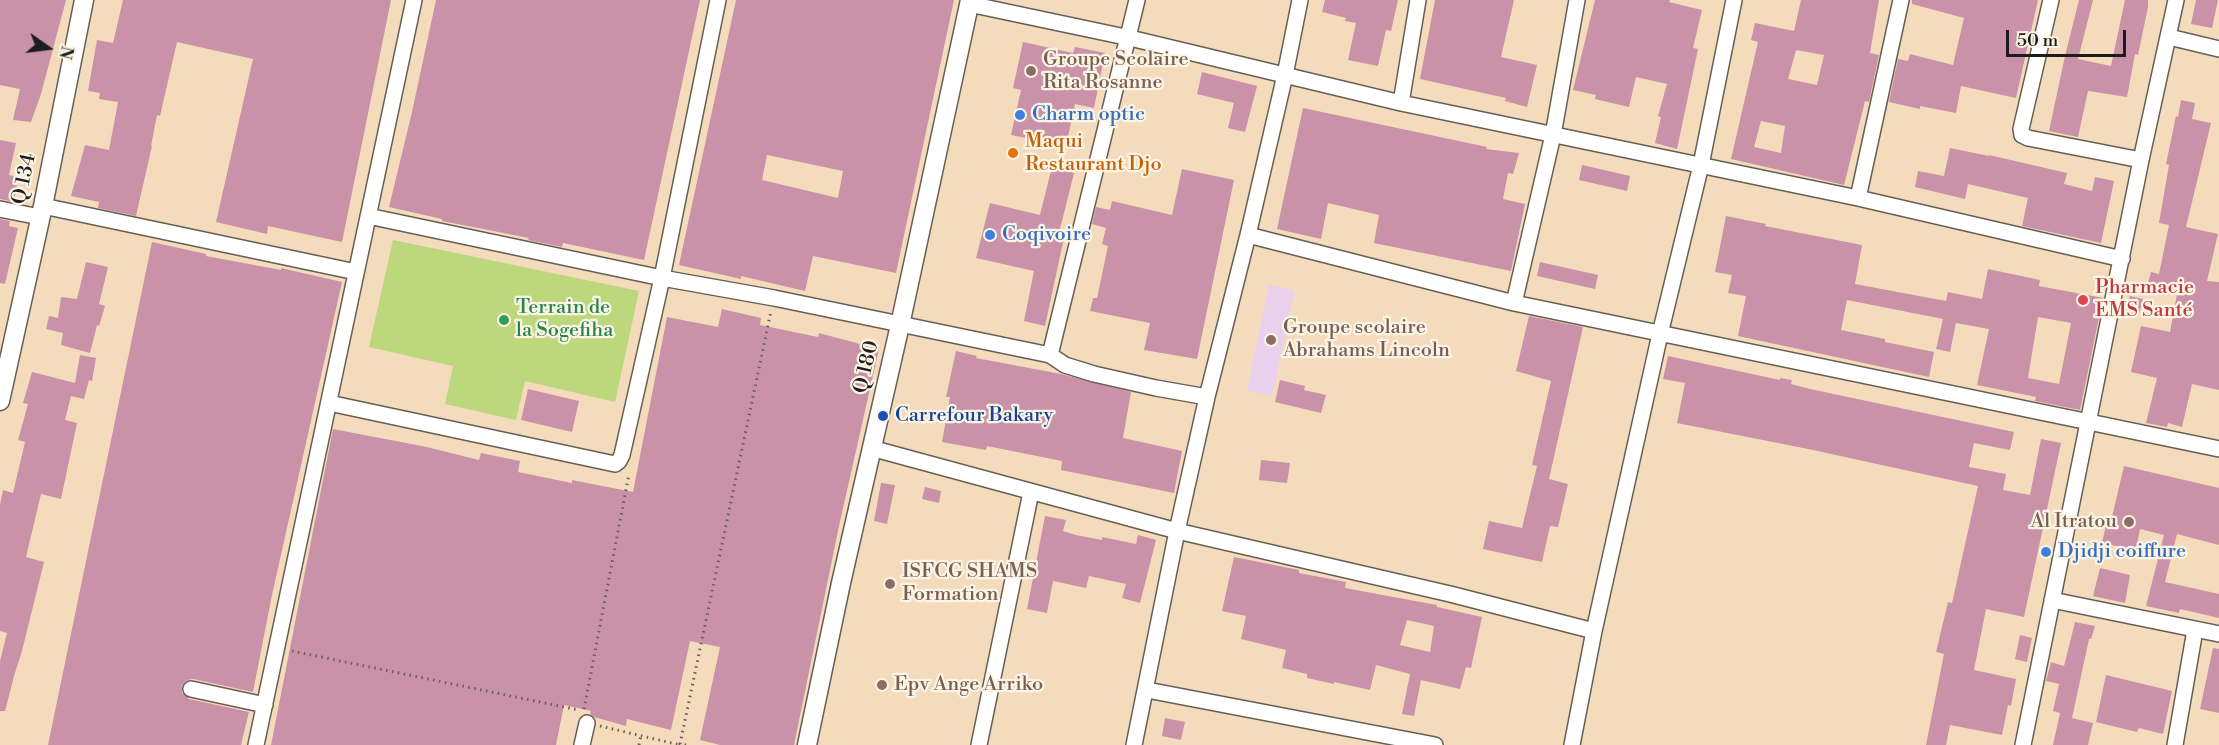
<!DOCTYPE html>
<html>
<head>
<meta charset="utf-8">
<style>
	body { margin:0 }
	#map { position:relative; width:2219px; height:745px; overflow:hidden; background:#f3dbbc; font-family:"Libre Bodoni",serif }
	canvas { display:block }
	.north { position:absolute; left:18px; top:18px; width:60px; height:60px; -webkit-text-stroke:4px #fcf5e5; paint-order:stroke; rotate:104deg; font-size:16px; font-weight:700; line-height:24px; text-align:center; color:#1c1c1c }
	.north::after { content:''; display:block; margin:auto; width:21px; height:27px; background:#1c1c1c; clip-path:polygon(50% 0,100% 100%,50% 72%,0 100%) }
	.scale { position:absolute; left:2006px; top:30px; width:120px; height:27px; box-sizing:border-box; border:3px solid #1c1c1c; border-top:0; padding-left:8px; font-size:18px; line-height:21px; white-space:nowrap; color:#1c1c1c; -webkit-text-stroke:4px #fcf5e5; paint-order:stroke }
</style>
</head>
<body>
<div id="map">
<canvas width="2219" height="745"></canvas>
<div class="north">N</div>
<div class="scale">50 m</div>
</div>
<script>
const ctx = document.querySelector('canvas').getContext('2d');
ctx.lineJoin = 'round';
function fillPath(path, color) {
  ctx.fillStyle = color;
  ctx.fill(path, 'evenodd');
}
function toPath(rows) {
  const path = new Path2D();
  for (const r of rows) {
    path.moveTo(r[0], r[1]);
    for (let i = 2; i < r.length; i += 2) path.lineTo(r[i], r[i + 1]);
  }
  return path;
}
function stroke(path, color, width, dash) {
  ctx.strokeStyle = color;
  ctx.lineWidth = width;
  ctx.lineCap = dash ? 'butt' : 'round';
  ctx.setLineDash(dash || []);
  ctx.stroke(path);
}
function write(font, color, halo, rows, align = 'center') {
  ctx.font = font + ' "Libre Bodoni",serif';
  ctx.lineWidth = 4.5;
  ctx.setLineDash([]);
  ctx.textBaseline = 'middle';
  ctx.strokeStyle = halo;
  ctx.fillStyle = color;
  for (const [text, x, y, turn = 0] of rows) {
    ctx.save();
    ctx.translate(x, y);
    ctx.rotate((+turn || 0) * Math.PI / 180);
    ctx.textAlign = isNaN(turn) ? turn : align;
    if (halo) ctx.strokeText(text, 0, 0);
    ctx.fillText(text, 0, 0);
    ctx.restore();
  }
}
const built = toPath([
	[1269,285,1295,290,1272,396,1247,390]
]);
const green = toPath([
	[393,240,639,291,615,402,525,381,516,420,445,404,453,366,369,347]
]);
const building = toPath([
	[0,0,66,0,41,94,31,122,13,120,20,89,0,85],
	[123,0,391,0,342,242,268,226,267,234,216,222,253,59,177,42,160,116,157,115,151,146,152,146,136,216,98,208,99,202,71,196,85,145,109,150,118,102,99,99,100,93,88,91,97,40,113,43],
	[436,0,700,0,644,260,563,243,562,247,528,240,529,238,442,221,442,219,389,207,412,112],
	[736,0,954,0,896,273,813,256,805,291,741,276,741,279,679,265],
	[767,155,843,171,838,198,762,180],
	[1325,0,1398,0,1391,31,1386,30,1378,66,1348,60,1356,23,1345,21,1346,18,1322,12],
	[1435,0,1514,0,1501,57,1537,65,1527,107,1505,101,1506,98,1420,79],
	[1595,0,1670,0,1669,2,1702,10,1693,48,1698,49,1677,149,1655,143,1661,117,1658,116,1667,84,1636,77,1629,107,1595,99,1596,95,1573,90],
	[1801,0,1879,0,1870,53,1879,55,1869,102,1865,101,1844,185,1731,159,1758,42,1751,40,1755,23,1794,31],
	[1796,50,1824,55,1817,85,1788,79],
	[1761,121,1785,126,1781,153,1754,147],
	[1912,0,2038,0,2016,98,1961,86,1956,113,1920,106,1920,109,1889,102,1898,59,1908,61,1910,54,1953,65,1964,18,1912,4],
	[2079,0,2093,0,2078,59,2111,66,2125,0,2148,0,2148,7,2138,55,2135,54,2127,97,2088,91,2078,137,2049,131,2065,56],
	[2196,0,2218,0,2212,28,2191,24],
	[1023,42,1073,53,1075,47,1105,53,1094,108,1075,104,1066,146,1011,135,1021,90,1013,88],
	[1202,72,1257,86,1245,132,1228,128,1234,103,1197,94],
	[2181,100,2195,103,2192,119,2211,123,2186,227,2218,234,2207,281,2219,282,2219,390,2192,384,2182,427,2168,423,2167,427,2146,423,2157,378,2131,372,2141,326,2170,332,2177,294,2147,287,2151,272,2159,274,2169,225,2159,223,2169,165,2166,164,2176,116,2178,117],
	[1303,108,1487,147,1486,149,1519,153,1513,174,1508,173,1503,199,1525,204,1511,271,1374,243,1379,215,1328,203,1321,239,1277,229],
	[0,140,16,143,9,175,18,177,14,202,0,199],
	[1950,148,1989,156,1989,155,2067,173,2064,184,2092,191,2095,177,2114,181,2101,243,2022,226,2028,198,1968,184,1965,199,1915,187,1918,171,1944,176],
	[1582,165,1630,176,1627,191,1579,180],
	[1052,167,1074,173,1058,237,1064,238,1045,326,1024,321,1034,271,976,258,990,203,1040,215],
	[1182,169,1234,180,1197,359,1144,350,1150,323,1090,311,1093,298,1097,298,1108,246,1102,244,1106,228,1092,224,1096,207,1110,210,1112,201,1172,215],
	[1726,216,1766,224,1765,226,1862,245,1855,284,1946,301,1948,292,1982,299,1988,269,2040,280,2039,286,2103,298,2080,410,2035,401,2036,397,1977,385,1989,329,1956,323,1950,352,1936,349,1943,319,1847,300,1841,330,1885,339,1885,342,1934,352,1929,377,1738,336,1746,296,1728,293,1732,275,1715,272],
	[2038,317,2071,323,2059,384,2028,378],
	[0,219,10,221,9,226,18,228,5,284,0,283],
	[152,242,206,254,206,256,281,270,281,268,342,282,272,595,253,692,193,679,187,680,182,686,182,693,189,699,249,712,241,745,48,745],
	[86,262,108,267,99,304,105,306,99,326,97,325,90,353,61,345,63,333,46,329,49,316,58,318,61,297,77,299],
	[1540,262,1598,275,1595,289,1537,276],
	[2130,296,2143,299,2139,314,2126,311],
	[722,309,761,318,760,325,818,337,819,333,879,349,839,526,794,745,720,745,700,740,720,647,690,641,671,730,627,719,626,726,594,717,590,714,591,711,564,705,556,745,271,745,333,429,427,447,479,460,481,453,520,461,518,472,572,483,572,480,633,492,667,317,718,327],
	[1529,316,1583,327,1549,479,1568,484,1558,527,1550,526,1542,562,1483,549,1489,521,1522,528,1537,466,1532,465,1551,381,1516,371],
	[956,351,977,356,976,358,1061,374,1131,392,1123,438,1182,451,1174,493,1061,470,1062,461,987,446,986,450,942,442,950,397,946,397],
	[80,355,96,358,92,381,89,380,84,399,71,396,65,420,77,423,61,499,41,494,26,557,44,562,22,651,14,676,5,711,0,711,0,661,7,633,0,631,0,505,3,490,13,493,25,442,18,440,28,404,23,403,32,372,75,383],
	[1668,356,1780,380,1780,378,1792,380,1791,384,1810,389,2014,432,2010,450,1974,443,1969,467,2006,474,2003,490,2030,495,2041,439,2061,443,2024,617,1986,609,1974,670,2016,679,2011,706,2008,705,2002,735,1950,725,1946,745,1926,745,1944,654,1936,652,1948,602,1952,603,1978,486,1813,450,1677,423,1685,383,1663,379],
	[1280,380,1305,386,1304,390,1326,395,1321,413,1275,402],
	[528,389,579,401,572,432,521,420],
	[1261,460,1290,463,1287,483,1259,480],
	[2124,466,2219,488,2219,545,2177,534,2165,582,2219,594,2219,618,2180,609,2179,613,2146,606,2164,535,2140,529,2136,550,2102,543,2108,516,2112,517],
	[881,483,895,485,887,524,874,521],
	[925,487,941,491,939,503,922,499],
	[1045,516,1066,520,1063,531,1076,535,1102,540,1102,537,1136,544,1138,535,1156,540,1140,603,1122,598,1126,584,1089,576,1086,588,1053,581,1047,613,1027,609],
	[1234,557,1299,570,1299,573,1346,582,1345,588,1437,605,1437,607,1482,617,1471,668,1466,667,1460,689,1421,680,1414,716,1402,714,1410,674,1376,665,1370,690,1334,682,1334,684,1307,678,1307,674,1282,668,1286,650,1241,639,1246,616,1222,611],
	[1407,620,1434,626,1430,652,1400,645],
	[2100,568,2130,575,2125,603,2093,596],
	[2075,622,2095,626,2091,639,2089,639,2072,718,2093,723,2088,745,2053,745,2060,713,2053,711,2059,684,2046,681,2051,662,2064,666],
	[2020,635,2032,638,2027,662,2015,659],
	[2213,648,2219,649,2219,713,2200,709],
	[2106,675,2172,691,2163,734,2139,728,2137,732,2096,722],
	[1165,718,1185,722,1181,740,1162,736]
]);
const path = toPath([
	[292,651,579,710],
	[584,709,629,474],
	[600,726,680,745],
	[639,745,641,735],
	[686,745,680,744,771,311]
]);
const minor = toPath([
	[2051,0,2021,129,2022,135,2028,138,2141,160],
	[969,4,1130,38,1401,103,1858,198,2122,259],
	[2169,37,2219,49],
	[1401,103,1418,0],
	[1858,198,1901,0],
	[43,206,356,272],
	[0,209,40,217],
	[368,216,662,278,774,298,1050,355,1065,365,1094,374,1156,388,1207,397],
	[1248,235,1514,303,2219,449],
	[1514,303,1553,135,1577,0],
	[1050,355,1137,0],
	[329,403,615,464,619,461,622,455,662,278,718,0],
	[871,448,1177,531,1450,594,1594,631],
	[2052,600,2219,634],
	[191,689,265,705],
	[1147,690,1435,745],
	[256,745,414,0],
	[582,745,587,723],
	[979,745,1031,492],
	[1134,745,1177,531,1207,397,1248,235,1285,75,1300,0],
	[1572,745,1594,631,1660,334,1701,165,1734,0],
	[2023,745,2141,160,2176,0],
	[2175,745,2195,630]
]);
const tertiary = toPath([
	[0,401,43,206,84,0],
	[807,745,841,583,900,325,970,0]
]);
const markers = [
	[1031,71,6,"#8d6e63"],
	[1020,115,6,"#3f7fe0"],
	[1013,153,6,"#e8710a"],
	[990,235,6,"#3f7fe0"],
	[2083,300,6,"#e0444e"],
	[504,320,6,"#2e9e5b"],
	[1271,340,6,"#8d6e63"],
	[883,416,6,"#1a4fb4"],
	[2129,522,6,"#8d6e63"],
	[2046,552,6,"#3f7fe0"],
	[890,584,6,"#8d6e63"],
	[882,685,6,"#8d6e63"]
];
const educationNames = [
	["Groupe Scolaire",1043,60],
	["Rita Rosanne",1043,83],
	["Groupe scolaire",1283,328],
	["Abrahams Lincoln",1283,351],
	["Al Itratou",2117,522,"right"],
	["ISFCG SHAMS",902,572],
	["Formation",902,595],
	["Epv Ange Arriko",894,685]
];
const shopNames = [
	["Charm optic",1032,115],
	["Coqivoire",1002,235],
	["Djidji coiffure",2058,552]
];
const foodNames = [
	["Maqui",1025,142],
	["Restaurant Djo",1025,165]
];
const streetNames = [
	["Q 134",25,179,-78],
	["Q 180",867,367,-77]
];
const healthNames = [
	["Pharmacie",2095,288],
	["EMS Santé",2095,311]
];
const leisureNames = [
	["Terrain de",516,308],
	["la Sogefiha",516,331]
];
const transitNames = [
	["Carrefour Bakary",895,416]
];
fillPath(built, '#e9d1ed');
fillPath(green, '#bcd77c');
fillPath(building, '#ca92a8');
stroke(minor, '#675f54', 18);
stroke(tertiary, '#675f54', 21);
stroke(path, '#675f54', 3, [1.5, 4.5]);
stroke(minor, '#fff', 15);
stroke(tertiary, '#fff', 18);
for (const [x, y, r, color] of markers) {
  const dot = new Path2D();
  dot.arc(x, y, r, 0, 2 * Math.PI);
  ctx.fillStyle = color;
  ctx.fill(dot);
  stroke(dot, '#fcf5e5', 2);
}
write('20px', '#785e54', '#fcf5e5', educationNames, 'left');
write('20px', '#366cbe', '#fcf5e5', shopNames, 'left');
write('20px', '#c56008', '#fcf5e5', foodNames, 'left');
write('20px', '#1c1c1c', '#fcf5e5', streetNames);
write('20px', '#be3a42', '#fcf5e5', healthNames, 'left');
write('20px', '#27864d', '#fcf5e5', leisureNames, 'left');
write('20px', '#164399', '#fcf5e5', transitNames, 'left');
</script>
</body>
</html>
